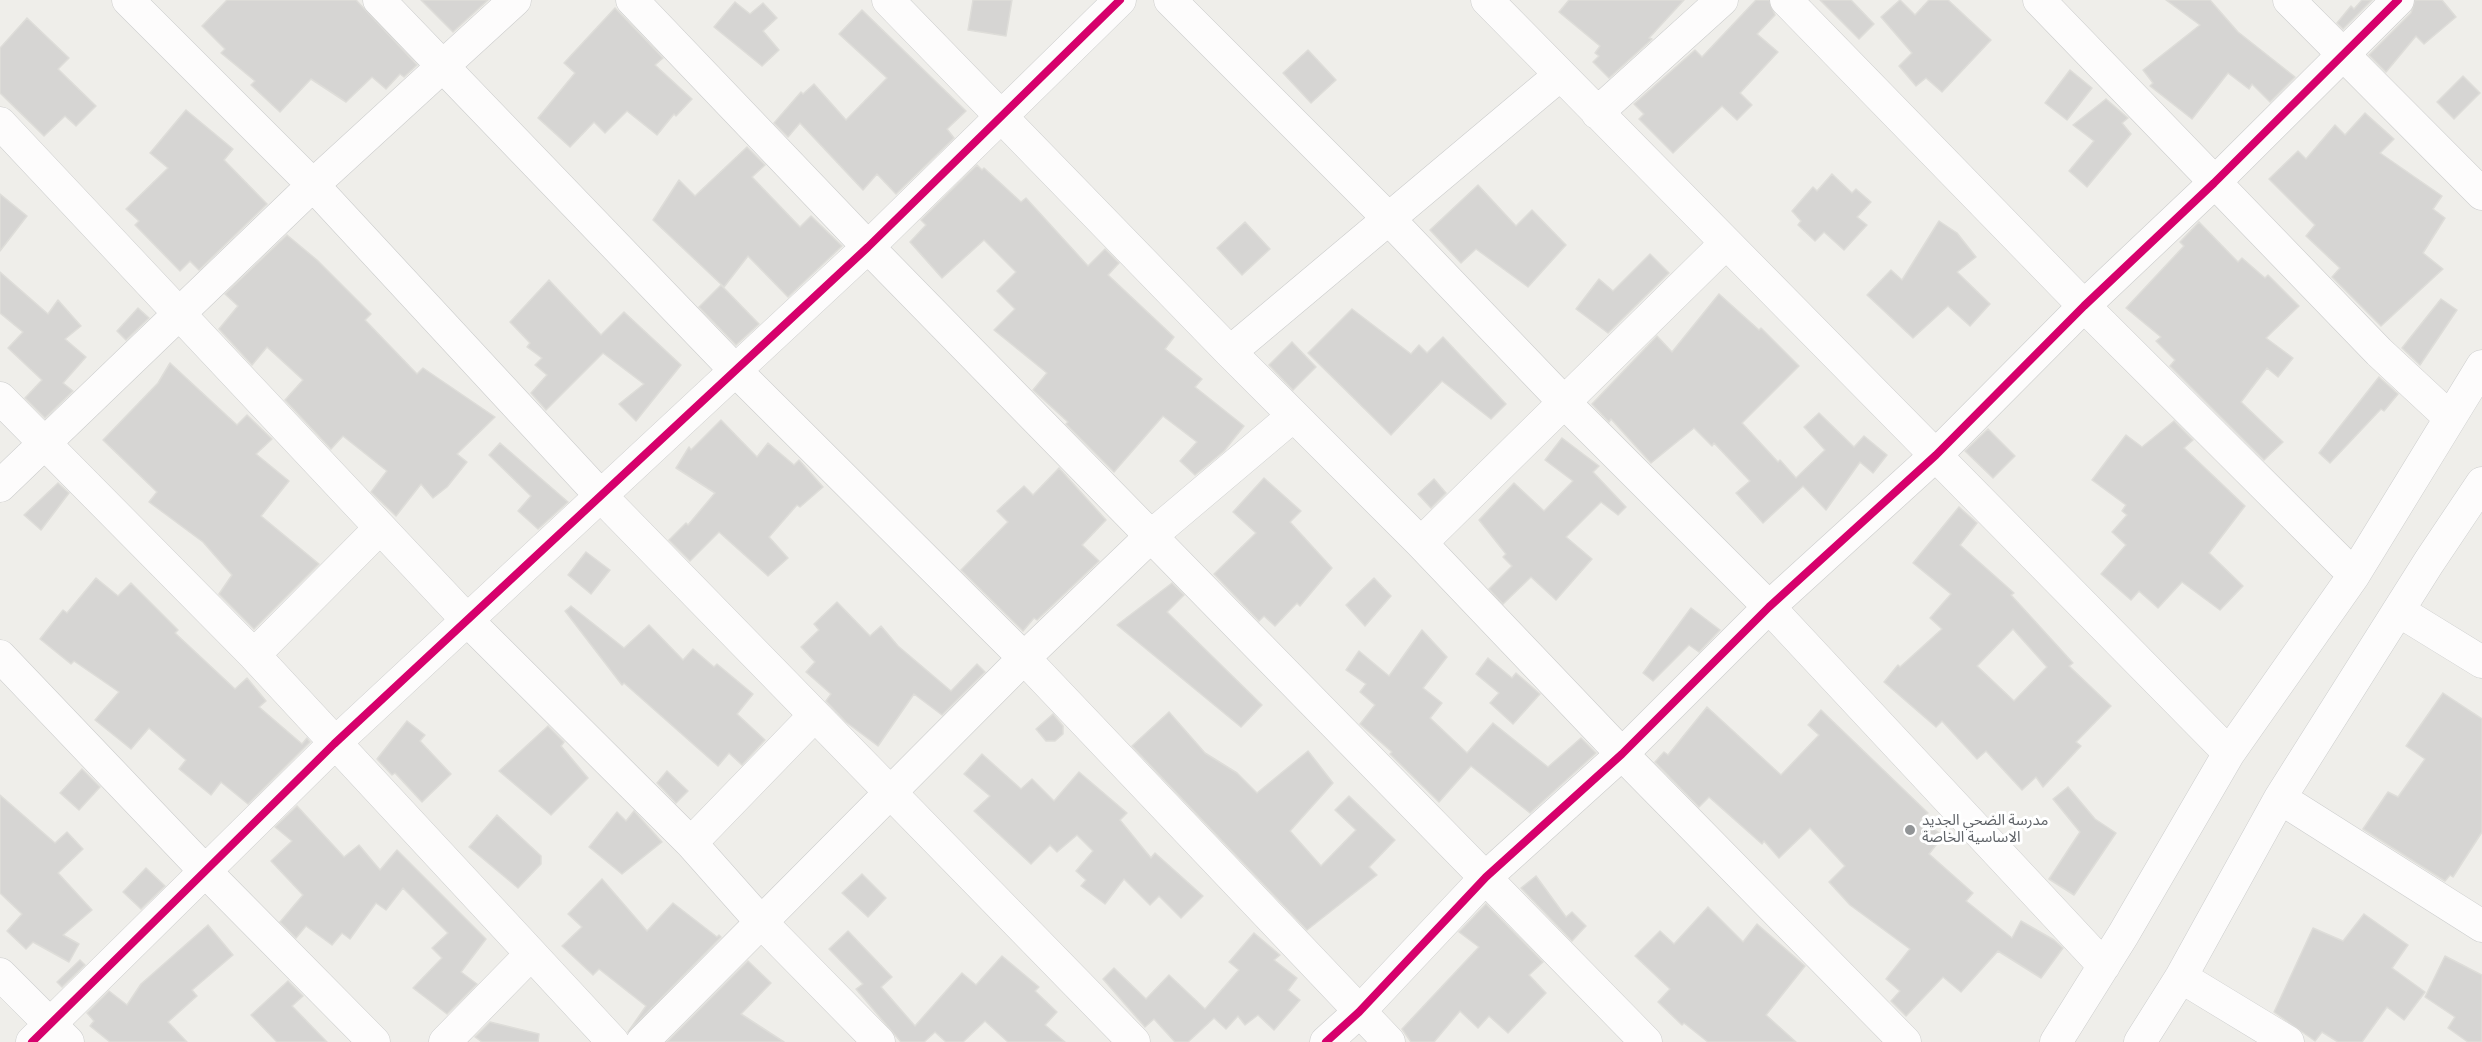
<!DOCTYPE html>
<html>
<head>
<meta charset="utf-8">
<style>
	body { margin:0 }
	canvas { display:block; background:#efeeea }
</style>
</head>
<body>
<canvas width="2482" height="1042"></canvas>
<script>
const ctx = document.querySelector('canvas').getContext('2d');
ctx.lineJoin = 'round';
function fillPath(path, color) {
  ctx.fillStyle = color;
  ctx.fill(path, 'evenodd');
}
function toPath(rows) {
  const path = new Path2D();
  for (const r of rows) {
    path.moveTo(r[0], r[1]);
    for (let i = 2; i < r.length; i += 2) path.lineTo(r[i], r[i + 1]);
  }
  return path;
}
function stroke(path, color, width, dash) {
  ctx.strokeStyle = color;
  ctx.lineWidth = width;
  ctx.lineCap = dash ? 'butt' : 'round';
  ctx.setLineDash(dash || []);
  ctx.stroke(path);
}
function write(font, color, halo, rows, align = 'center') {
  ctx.font = font + ' "Titillium Web","Noto Sans Arabic",sans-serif';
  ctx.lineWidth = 6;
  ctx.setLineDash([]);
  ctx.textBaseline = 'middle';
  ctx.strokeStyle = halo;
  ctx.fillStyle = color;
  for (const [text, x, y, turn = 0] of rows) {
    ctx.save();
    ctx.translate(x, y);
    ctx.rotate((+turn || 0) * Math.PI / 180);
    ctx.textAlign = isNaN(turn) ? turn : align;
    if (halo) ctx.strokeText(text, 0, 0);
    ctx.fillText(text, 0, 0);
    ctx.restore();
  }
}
const building = toPath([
	[227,0,356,0,417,65,404,77,400,74,386,89,372,77,346,102,311,79,280,112,251,85,255,81,221,53,225,49,202,26,227,0],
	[421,0,488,0,453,32,421,0],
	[973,0,1012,0,1006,36,968,30,973,0],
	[1569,0,1684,0,1649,38,1652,39,1609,78,1593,62,1599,56,1595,53,1600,46,1559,12,1569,0],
	[1756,0,1769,0,1775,15,1757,34,1778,52,1740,93,1752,105,1737,120,1722,106,1673,153,1639,119,1644,114,1634,104,1695,50,1702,57,1756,0],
	[1820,0,1851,0,1874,24,1859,39,1820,0],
	[1900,0,1915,15,1929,0,1948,0,1991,40,1942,92,1926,78,1916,86,1899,66,1912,53,1881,17,1900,0],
	[2166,0,2210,0,2238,32,2295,77,2270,102,2252,84,2249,89,2228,73,2192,119,2150,86,2153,83,2143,70,2200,25,2166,0],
	[2362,0,2372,0,2343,29,2337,23,2351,6,2354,9,2362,0],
	[2415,0,2442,0,2456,17,2424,44,2416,36,2386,72,2369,55,2411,13,2415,0],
	[735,2,750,14,763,3,777,18,763,31,779,50,762,66,714,27,735,2],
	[615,8,663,58,655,65,692,99,676,116,674,114,657,135,627,111,605,133,594,122,570,147,538,118,575,73,564,63,615,8],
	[862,10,966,111,947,129,954,138,896,194,877,174,863,190,800,123,788,137,774,123,801,92,803,94,814,84,846,120,887,78,839,34,862,10],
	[27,18,69,58,58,69,96,106,76,126,65,116,44,136,0,93,0,48,27,18],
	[1308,50,1336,80,1311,103,1283,73,1308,50],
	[2070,70,2092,88,2067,120,2045,103,2070,70],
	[2463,76,2480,93,2454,119,2437,102,2463,76],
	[2106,99,2128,118,2122,123,2131,134,2087,187,2069,171,2094,141,2073,125,2106,99],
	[186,110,233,149,224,160,267,204,199,270,190,261,180,271,135,225,139,221,126,209,168,168,150,153,186,110],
	[2365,113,2394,139,2380,153,2442,196,2433,209,2445,218,2423,253,2443,269,2381,326,2332,277,2340,268,2306,236,2315,225,2269,179,2298,151,2306,159,2335,125,2345,135,2365,113],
	[747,147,765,165,752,177,800,227,811,216,842,246,788,297,748,256,724,287,653,220,679,180,695,196,747,147],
	[977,165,982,170,984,168,1021,202,1026,198,1088,266,1105,249,1119,263,1108,275,1174,337,1165,349,1202,379,1195,387,1244,426,1224,451,1195,475,1180,461,1197,442,1163,416,1114,472,1066,424,1068,422,1033,390,1047,373,994,330,1015,309,997,291,1016,272,984,240,942,278,910,242,926,225,921,220,977,165],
	[1832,174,1852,193,1856,189,1871,202,1857,217,1867,225,1844,250,1824,232,1815,241,1798,225,1801,221,1792,211,1813,187,1817,191,1832,174],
	[1478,185,1516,226,1532,210,1566,245,1528,287,1476,249,1461,263,1430,230,1478,185],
	[0,194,27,216,0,251,0,194],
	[1939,221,1957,233,1976,257,1957,272,1990,304,1970,326,1948,306,1913,338,1867,295,1891,270,1902,280,1939,221],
	[1245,222,1270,249,1242,275,1217,248,1245,222],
	[2199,222,2238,262,2242,258,2265,278,2268,275,2299,306,2266,338,2293,358,2278,377,2267,368,2241,402,2283,442,2264,460,2170,366,2175,360,2156,341,2161,337,2126,308,2184,246,2180,242,2199,222],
	[287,235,317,260,371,314,365,320,417,374,423,368,495,417,457,454,467,462,447,487,433,498,421,484,396,516,371,492,387,471,343,436,331,449,285,400,303,380,267,347,252,365,219,329,238,306,225,294,287,235],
	[1650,254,1669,273,1608,333,1576,309,1599,279,1613,291,1650,254],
	[0,272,48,314,58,300,81,326,65,339,86,357,63,383,73,391,45,418,25,398,42,380,8,348,23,332,0,313,0,272],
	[549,280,601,335,624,312,681,365,636,421,619,404,644,384,603,353,546,410,531,393,547,375,535,365,542,358,527,347,530,343,510,322,549,280],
	[721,285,759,324,736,345,699,307,721,285],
	[1719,294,1759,330,1761,328,1799,366,1742,423,1778,462,1780,460,1796,478,1825,450,1804,427,1819,413,1854,447,1864,436,1887,455,1873,473,1860,462,1826,510,1803,486,1763,523,1736,493,1750,481,1714,443,1712,446,1694,428,1651,463,1611,419,1609,422,1592,404,1657,336,1672,352,1719,294],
	[2441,299,2457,310,2420,365,2402,348,2441,299],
	[138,308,149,318,126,340,117,331,138,308],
	[1352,309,1411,354,1419,345,1427,353,1443,337,1506,404,1491,419,1442,381,1391,435,1308,353,1352,309],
	[1292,342,1316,367,1293,390,1269,365,1292,342],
	[170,363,237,425,247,415,272,439,256,454,289,481,261,516,319,564,254,629,219,594,232,575,203,542,149,502,157,492,103,440,158,383,170,363],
	[2379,377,2398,394,2384,411,2381,409,2330,463,2319,453,2379,377],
	[721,420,757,457,768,443,794,465,799,460,823,487,800,507,797,505,769,537,788,558,768,576,719,532,690,561,669,540,686,523,688,525,715,493,676,468,689,447,691,450,721,420],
	[2174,421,2193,440,2184,448,2245,506,2209,553,2243,586,2220,610,2182,582,2158,608,2139,591,2131,600,2101,574,2126,545,2112,532,2127,515,2122,511,2126,505,2092,480,2126,435,2142,447,2174,421],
	[1988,429,2015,456,1993,478,1965,451,1988,429],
	[1562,438,1599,466,1593,472,1626,507,1618,515,1601,502,1566,537,1592,559,1556,600,1531,577,1503,604,1489,589,1512,566,1503,557,1506,554,1479,520,1514,483,1544,511,1573,481,1545,460,1562,438],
	[500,443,568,502,538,529,518,511,531,496,489,455,500,443],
	[1059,468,1106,520,1082,545,1099,561,1037,620,1034,618,1023,631,961,570,1008,522,997,511,1024,486,1033,495,1059,468],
	[1264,478,1301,511,1290,522,1332,568,1300,606,1297,603,1275,626,1264,616,1259,621,1214,574,1256,533,1233,512,1264,478],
	[1434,479,1446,493,1431,508,1418,494,1434,479],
	[58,483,69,493,41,530,24,515,58,483],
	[1959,507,1977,523,1960,545,2014,593,2011,595,2073,663,2069,666,2111,706,2076,742,2081,746,2043,787,2036,777,2022,790,1986,751,1977,759,1942,721,1936,727,1884,682,1898,665,1900,667,1942,629,1930,618,1951,594,1913,563,1959,507],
	[2013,629,2047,667,2014,701,1977,666,2013,629],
	[586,552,610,570,591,594,568,575,586,552],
	[96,578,118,596,131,583,178,630,175,633,235,689,247,678,266,701,259,707,302,744,307,738,310,742,248,804,221,782,211,795,179,769,186,760,149,728,131,749,95,720,119,692,74,661,71,664,40,639,63,610,67,613,96,578],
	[1374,578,1391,596,1365,626,1346,605,1374,578],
	[1172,583,1184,595,1167,612,1262,705,1241,727,1117,625,1172,583],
	[837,602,870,636,881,626,898,646,951,691,977,664,985,672,942,715,914,694,878,746,846,722,826,701,831,694,806,672,815,662,801,647,819,630,814,624,837,602],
	[571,606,624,648,649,625,683,660,693,649,714,667,717,664,753,694,737,714,765,740,742,765,729,753,718,766,624,683,622,685,565,611,571,606],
	[1691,608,1720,630,1699,652,1689,645,1653,681,1643,673,1691,608],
	[1422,630,1447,657,1423,688,1442,703,1430,718,1467,753,1493,723,1548,767,1581,738,1596,753,1530,813,1471,766,1439,802,1390,754,1392,752,1360,724,1375,705,1360,692,1366,684,1346,670,1359,651,1389,676,1422,630],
	[1488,658,1512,678,1516,673,1540,694,1513,724,1490,703,1499,693,1476,674,1488,658],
	[2443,693,2482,719,2482,832,2453,877,2450,875,2445,881,2363,829,2388,792,2398,797,2425,759,2406,746,2443,693],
	[1707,707,1781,775,1819,735,1808,725,1821,710,1928,813,1921,819,1943,836,1929,854,1973,893,1966,901,2012,938,2021,921,2054,940,2063,948,2041,978,1998,951,1961,992,1943,977,1906,1016,1891,1001,1900,991,1886,979,1910,949,1850,905,1829,882,1845,866,1810,828,1779,858,1764,841,1762,844,1709,797,1699,807,1655,762,1664,752,1668,755,1707,707],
	[1169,712,1205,753,1237,773,1257,793,1308,751,1333,783,1290,831,1321,866,1356,830,1335,810,1349,796,1395,840,1369,867,1377,875,1307,930,1132,746,1169,712],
	[1053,714,1063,726,1063,734,1055,741,1046,741,1036,729,1053,714],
	[407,721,425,735,420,741,451,774,422,802,395,773,392,775,377,759,407,721],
	[548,726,564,742,561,746,588,778,551,815,499,771,548,726],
	[982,754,1021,789,1032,779,1054,801,1079,772,1127,813,1120,820,1151,858,1155,853,1203,896,1181,918,1159,896,1150,905,1124,879,1105,904,1081,886,1086,880,1076,871,1093,851,1077,835,1057,852,1050,845,1031,864,974,811,990,796,964,774,982,754],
	[82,769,100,787,79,810,60,793,82,769],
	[667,771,688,791,676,803,657,783,667,771],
	[2068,787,2095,819,2116,833,2074,895,2049,879,2080,832,2053,799,2068,787],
	[0,795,55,843,67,832,83,849,58,873,92,910,63,935,79,944,69,962,33,942,26,949,7,931,22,914,0,893,0,795],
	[297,806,344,857,359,845,380,870,397,850,486,939,461,972,477,984,447,1014,413,988,442,958,432,948,448,933,403,888,386,910,376,903,350,939,342,933,332,945,306,926,296,938,280,922,303,895,271,861,292,841,275,827,297,806],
	[634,811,662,842,622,874,589,847,617,812,626,821,634,811],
	[497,815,541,856,541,864,518,888,469,847,497,815],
	[146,868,165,886,141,909,123,892,146,868],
	[862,874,886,898,868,917,842,893,862,874],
	[1536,876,1566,917,1572,912,1586,926,1572,941,1521,888,1536,876],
	[602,879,647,931,673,903,717,937,719,935,721,937,628,1032,646,1006,599,969,593,975,562,946,582,927,568,914,602,879],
	[1486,904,1543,962,1529,975,1546,993,1508,1033,1489,1016,1478,1028,1460,1011,1434,1042,1411,1042,1402,1029,1479,947,1459,932,1486,904],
	[1708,907,1743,942,1757,924,1805,966,1766,1015,1796,1042,1708,1042,1684,1023,1682,1025,1658,1002,1670,989,1635,956,1660,931,1674,944,1708,907],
	[2364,914,2408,945,2392,968,2425,992,2404,1020,2387,1007,2362,1042,2338,1042,2322,1032,2315,1041,2274,1012,2313,928,2343,941,2364,914],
	[208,925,233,955,192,990,197,996,168,1022,187,1042,110,1042,90,1026,94,1021,87,1013,109,991,127,1005,141,984,208,925],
	[848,931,892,977,881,987,915,1026,962,973,976,985,1002,956,1039,987,1035,991,1057,1012,1045,1025,1065,1042,1008,1042,985,1021,963,1042,946,1042,935,1032,924,1042,901,1042,856,989,863,984,829,949,848,931],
	[1254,933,1280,955,1274,960,1297,978,1288,990,1300,1000,1274,1030,1258,1015,1245,1025,1238,1016,1226,1029,1214,1018,1188,1042,1175,1042,1154,1019,1145,1027,1103,979,1114,968,1146,999,1169,975,1205,1009,1239,970,1229,962,1254,933],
	[2445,956,2482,975,2482,1042,2468,1042,2448,1028,2455,1017,2425,997,2445,956],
	[80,960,85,965,62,987,57,982,80,960],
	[748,961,771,983,741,1014,784,1042,667,1042,748,961],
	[288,981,303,996,292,1006,327,1042,277,1042,251,1015,288,981],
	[490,1022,539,1034,538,1042,482,1042,475,1037,490,1022]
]);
const minor = toPath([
	[128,0,313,185,600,495,1134,1042],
	[379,0,736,371,1024,658,1389,1042],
	[632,0,868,247,1646,1042],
	[888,0,1230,352,1421,543,1622,754,1905,1042],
	[1170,0,1388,218,1565,403,1769,607,2104,966],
	[1487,0,2229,753],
	[1786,0,2084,306,2354,575],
	[2039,0,2379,352,2450,418],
	[2289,0,2482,194],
	[1597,113,1722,0],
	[0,123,467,620,691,843,762,923,879,1042],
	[1230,352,1560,75],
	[0,398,254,655,613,1042],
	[0,486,313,185,515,0],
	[1421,543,1726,243],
	[2399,611,2482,662],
	[254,655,379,529],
	[0,656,206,872,374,1042],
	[2280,798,2482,926],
	[691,843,814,716],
	[0,974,68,1042],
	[2181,977,2288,1042],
	[32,1042,334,744,868,247,1120,0],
	[445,1042,531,954],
	[642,1042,1024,658,1151,536,1293,416],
	[1326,1042,1359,1012,1486,877,1622,754,1769,607,1936,455,2084,306,2214,183,2398,0],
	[2056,1042,2123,935,2229,753,2354,575,2482,366],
	[2140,1042,2181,977,2280,798,2429,562,2482,483]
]);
const cycleway = toPath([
	[32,1042,334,744,868,247,1120,0],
	[1326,1042,1359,1012,1486,877,1622,754,1769,607,1936,455,2084,306,2214,183,2398,0]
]);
const markers = [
	[1910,830,6,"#919496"]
];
const poiNames = [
	["مدرسة الضحي الجديد",1922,821],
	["الاساسية الخاصة",1922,838]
];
fillPath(building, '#d6d5d3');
stroke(building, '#deddd9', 1.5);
stroke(minor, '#cbcccc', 33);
stroke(minor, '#fdfcfc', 32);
stroke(cycleway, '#d6006c', 8);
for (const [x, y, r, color] of markers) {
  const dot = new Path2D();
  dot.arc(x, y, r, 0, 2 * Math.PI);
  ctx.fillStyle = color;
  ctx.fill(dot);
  stroke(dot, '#fff', 2);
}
write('15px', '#5f6368', '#fff', poiNames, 'left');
</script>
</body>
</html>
